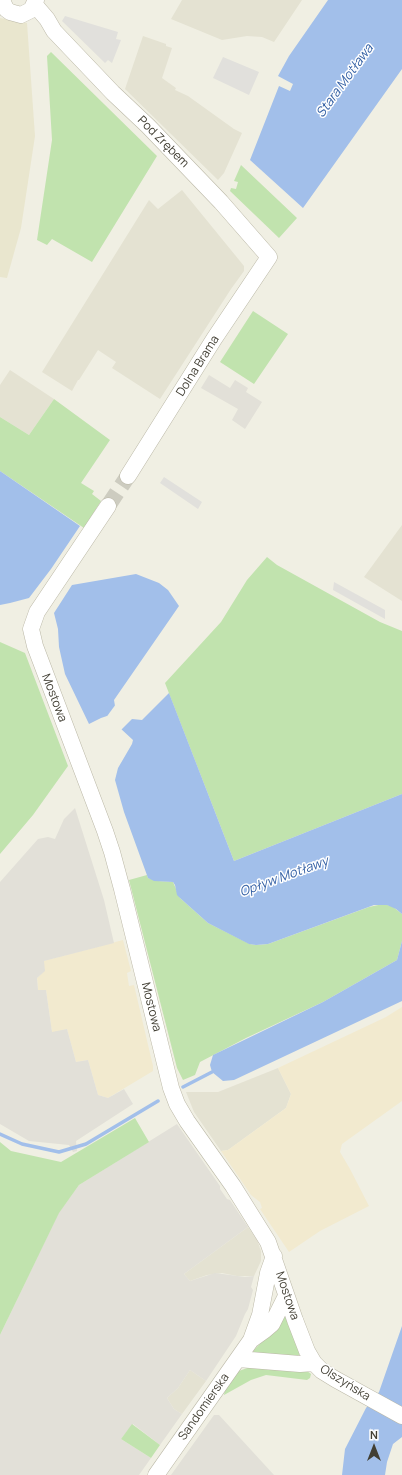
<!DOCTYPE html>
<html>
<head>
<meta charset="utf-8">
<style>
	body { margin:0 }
	#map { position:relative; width:402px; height:1475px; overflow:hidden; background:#f0efe3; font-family:Manrope,sans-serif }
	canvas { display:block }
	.north { position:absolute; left:354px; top:1427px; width:40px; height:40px; -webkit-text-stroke:3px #fff; paint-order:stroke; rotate:0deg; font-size:11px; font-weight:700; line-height:16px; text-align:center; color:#423f34 }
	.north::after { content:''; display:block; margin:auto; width:14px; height:18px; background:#423f34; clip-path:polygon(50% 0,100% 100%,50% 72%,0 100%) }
</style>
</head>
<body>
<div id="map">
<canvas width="402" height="1475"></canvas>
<div class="north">N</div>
</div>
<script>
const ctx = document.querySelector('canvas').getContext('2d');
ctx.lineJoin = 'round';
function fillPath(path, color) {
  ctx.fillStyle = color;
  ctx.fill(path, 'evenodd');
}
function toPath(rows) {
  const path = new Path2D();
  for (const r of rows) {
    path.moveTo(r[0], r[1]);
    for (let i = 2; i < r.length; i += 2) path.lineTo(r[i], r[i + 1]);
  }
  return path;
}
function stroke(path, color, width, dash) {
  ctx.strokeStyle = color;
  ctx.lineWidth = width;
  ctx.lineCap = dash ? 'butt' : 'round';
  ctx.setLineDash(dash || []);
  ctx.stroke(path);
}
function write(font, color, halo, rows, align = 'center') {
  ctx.font = font + ' Manrope,sans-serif';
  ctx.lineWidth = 3;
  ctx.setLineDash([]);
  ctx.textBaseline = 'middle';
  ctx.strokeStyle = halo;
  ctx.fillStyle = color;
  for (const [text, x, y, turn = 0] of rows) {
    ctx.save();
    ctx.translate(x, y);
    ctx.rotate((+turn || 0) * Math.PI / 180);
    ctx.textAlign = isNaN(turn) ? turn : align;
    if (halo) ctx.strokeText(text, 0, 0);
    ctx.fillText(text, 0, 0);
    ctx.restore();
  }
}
const residential = toPath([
	[182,0,302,0,274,42,262,37,247,36,222,40,171,19],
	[143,36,166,44,166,46,172,48,162,78,176,88,175,90,188,96,234,129,242,133,224,173,218,180,125,89],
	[182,190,244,266,244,271,231,289,160,399,112,368,116,362,98,350,79,380,78,380,72,391,42,372,149,200,158,209],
	[10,370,54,399,29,435,0,417,0,385],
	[402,525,402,601,364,577],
	[278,1068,291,1094,286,1108,228,1150,221,1151,194,1112,186,1092,218,1092],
	[248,1227,257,1240,261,1251,261,1261,254,1276,237,1276,222,1273,207,1275,190,1281,184,1274],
	[190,1370,206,1381,182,1414,174,1409,167,1398,178,1388]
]);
const commercial = toPath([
	[123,940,131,971,127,973,129,986,134,985,153,1066,153,1071,108,1098,98,1095,88,1060,76,1062,67,1029,52,1033,46,990,38,990,37,978,44,971,43,961],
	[402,1007,402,1101,342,1144,340,1152,350,1169,369,1206,320,1231,289,1252,260,1209,262,1208,260,1202,251,1195,221,1151,228,1150,286,1108,291,1094,278,1068,386,1017]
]);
const industrial = toPath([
	[209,375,230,388,235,380,248,388,246,392,262,402,245,429,232,420,238,409,201,388],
	[75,808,104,900,114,943,44,961,45,971,37,978,38,990,46,990,52,1032,67,1029,76,1062,88,1060,98,1095,108,1098,124,1089,133,1104,76,1141,77,1151,73,1152,69,1145,29,1141,0,1124,0,882,38,839,48,837,55,839,64,819],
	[177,1124,220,1186,220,1189,227,1199,230,1200,248,1227,184,1274,190,1281,215,1273,245,1277,254,1276,251,1287,253,1290,248,1309,245,1314,236,1336,206,1381,190,1370,178,1388,167,1398,174,1409,182,1414,160,1445,133,1424,121,1439,151,1458,139,1475,0,1475,0,1335,59,1212,79,1185],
	[214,1415,219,1415,274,1475,171,1475]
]);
const education = toPath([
	[0,18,27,23,35,136,21,228,7,278,0,277]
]);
const green = toPath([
	[51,52,157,156,92,262,52,239,47,245,37,240,52,140,47,56],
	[241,165,297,218,279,238,230,191,231,188,236,189,238,182,234,181],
	[253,311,288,334,254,384,220,362],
	[54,399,110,440,81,483,94,491,92,494,101,501,84,528,0,471,0,417,29,435],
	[267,557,277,565,380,622,402,631,402,794,234,861,165,683,221,622,247,580],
	[0,642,25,653,68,766,33,815,0,854],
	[147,875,148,878,158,881,173,882,180,898,208,923,250,944,256,945,268,944,369,907,383,904,392,906,402,914,402,941,397,960,323,1002,246,1038,200,1062,195,1075,183,1080,177,1068,129,880],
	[135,1118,149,1142,79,1185,59,1213,0,1335,0,1142,11,1151,61,1162],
	[285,1311,299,1351,299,1355,297,1357,255,1354,253,1351,274,1329],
	[253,1366,307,1371,311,1374,310,1378,307,1380,266,1375,251,1380,224,1395,225,1389,236,1372],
	[132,1424,160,1445,151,1458,121,1439]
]);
const parking = toPath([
	[65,16,118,32,116,39,121,40,112,63,108,60,105,63,62,21],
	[223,57,259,72,249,95,213,78],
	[164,477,202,502,198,509,160,483],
	[334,582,385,610,385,619,333,590]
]);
const water = toPath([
	[328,0,402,0,402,69,303,208,250,160,279,86,290,91,293,84,278,76,289,56],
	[0,471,80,526,51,569,29,598,10,603,0,605],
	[136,574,159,583,168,590,179,606,114,700,115,706,132,719,142,720,169,693,234,861,402,794,402,914,396,909,387,905,374,905,268,944,256,945,249,944,208,923,180,898,177,895,175,885,173,882,154,881,148,878,124,812,115,780,118,768,132,744,133,740,107,716,101,718,89,724,65,674,59,647,58,629,54,613,72,585],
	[402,941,402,1001,234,1080,223,1081,212,1072,210,1065,213,1055,323,1002,397,960],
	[402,1326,402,1437,393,1444,387,1462,385,1475,342,1475,345,1449,366,1408,379,1392]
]);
const pier = toPath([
	[116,704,134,717,120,731,105,719]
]);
const stream = toPath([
	[183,1087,212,1072],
	[0,1134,22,1144,59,1152,86,1144,158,1101]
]);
const tertiaryTunnel = toPath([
	[108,506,128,476]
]);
const tertiary = toPath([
	[2,0,6,9,10,12,21,15,31,10,36,0],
	[35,5,47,19,54,31,113,93,148,126,221,202,269,257,214,339,128,476],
	[108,506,37,612,31,629,35,646,105,831,112,852,122,889,171,1088,177,1104,187,1121,233,1186,268,1242,295,1320,307,1351,314,1363,322,1371,335,1379,402,1416],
	[251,1340,265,1330,272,1324,286,1296],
	[238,1359,300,1364,314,1363],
	[156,1475,251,1340,260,1315,268,1273,274,1256]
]);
const streetNames = [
	["Pod Zrębem",163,142,45],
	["Dolna Brama",198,366,-58],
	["Mostowa",54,698,69],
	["Mostowa",151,1007,76],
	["Mostowa",287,1296,71],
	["Olszyńska",345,1383,32],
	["Sandomierska",204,1407,-55]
];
const waterNames = [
	["Stara Motława",345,81,-54],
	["Opływ Motławy",284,877,-20]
];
fillPath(residential, '#e4e2d2');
fillPath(commercial, '#f2eacf');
fillPath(industrial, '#e2e0d8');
fillPath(education, '#e9e6ce');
fillPath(green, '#c1e3ae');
fillPath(parking, '#e1e0dc');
fillPath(water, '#a2bfea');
fillPath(pier, '#f0efe3');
stroke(stream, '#a2bfea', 3.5);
stroke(tertiaryTunnel, '#cdccc0', 16, [16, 8]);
stroke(tertiary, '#bbb8a7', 17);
stroke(tertiary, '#fff', 16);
write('12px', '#423f34', '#fff', streetNames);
write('italic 13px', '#3561a5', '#fff', waterNames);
</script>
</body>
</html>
